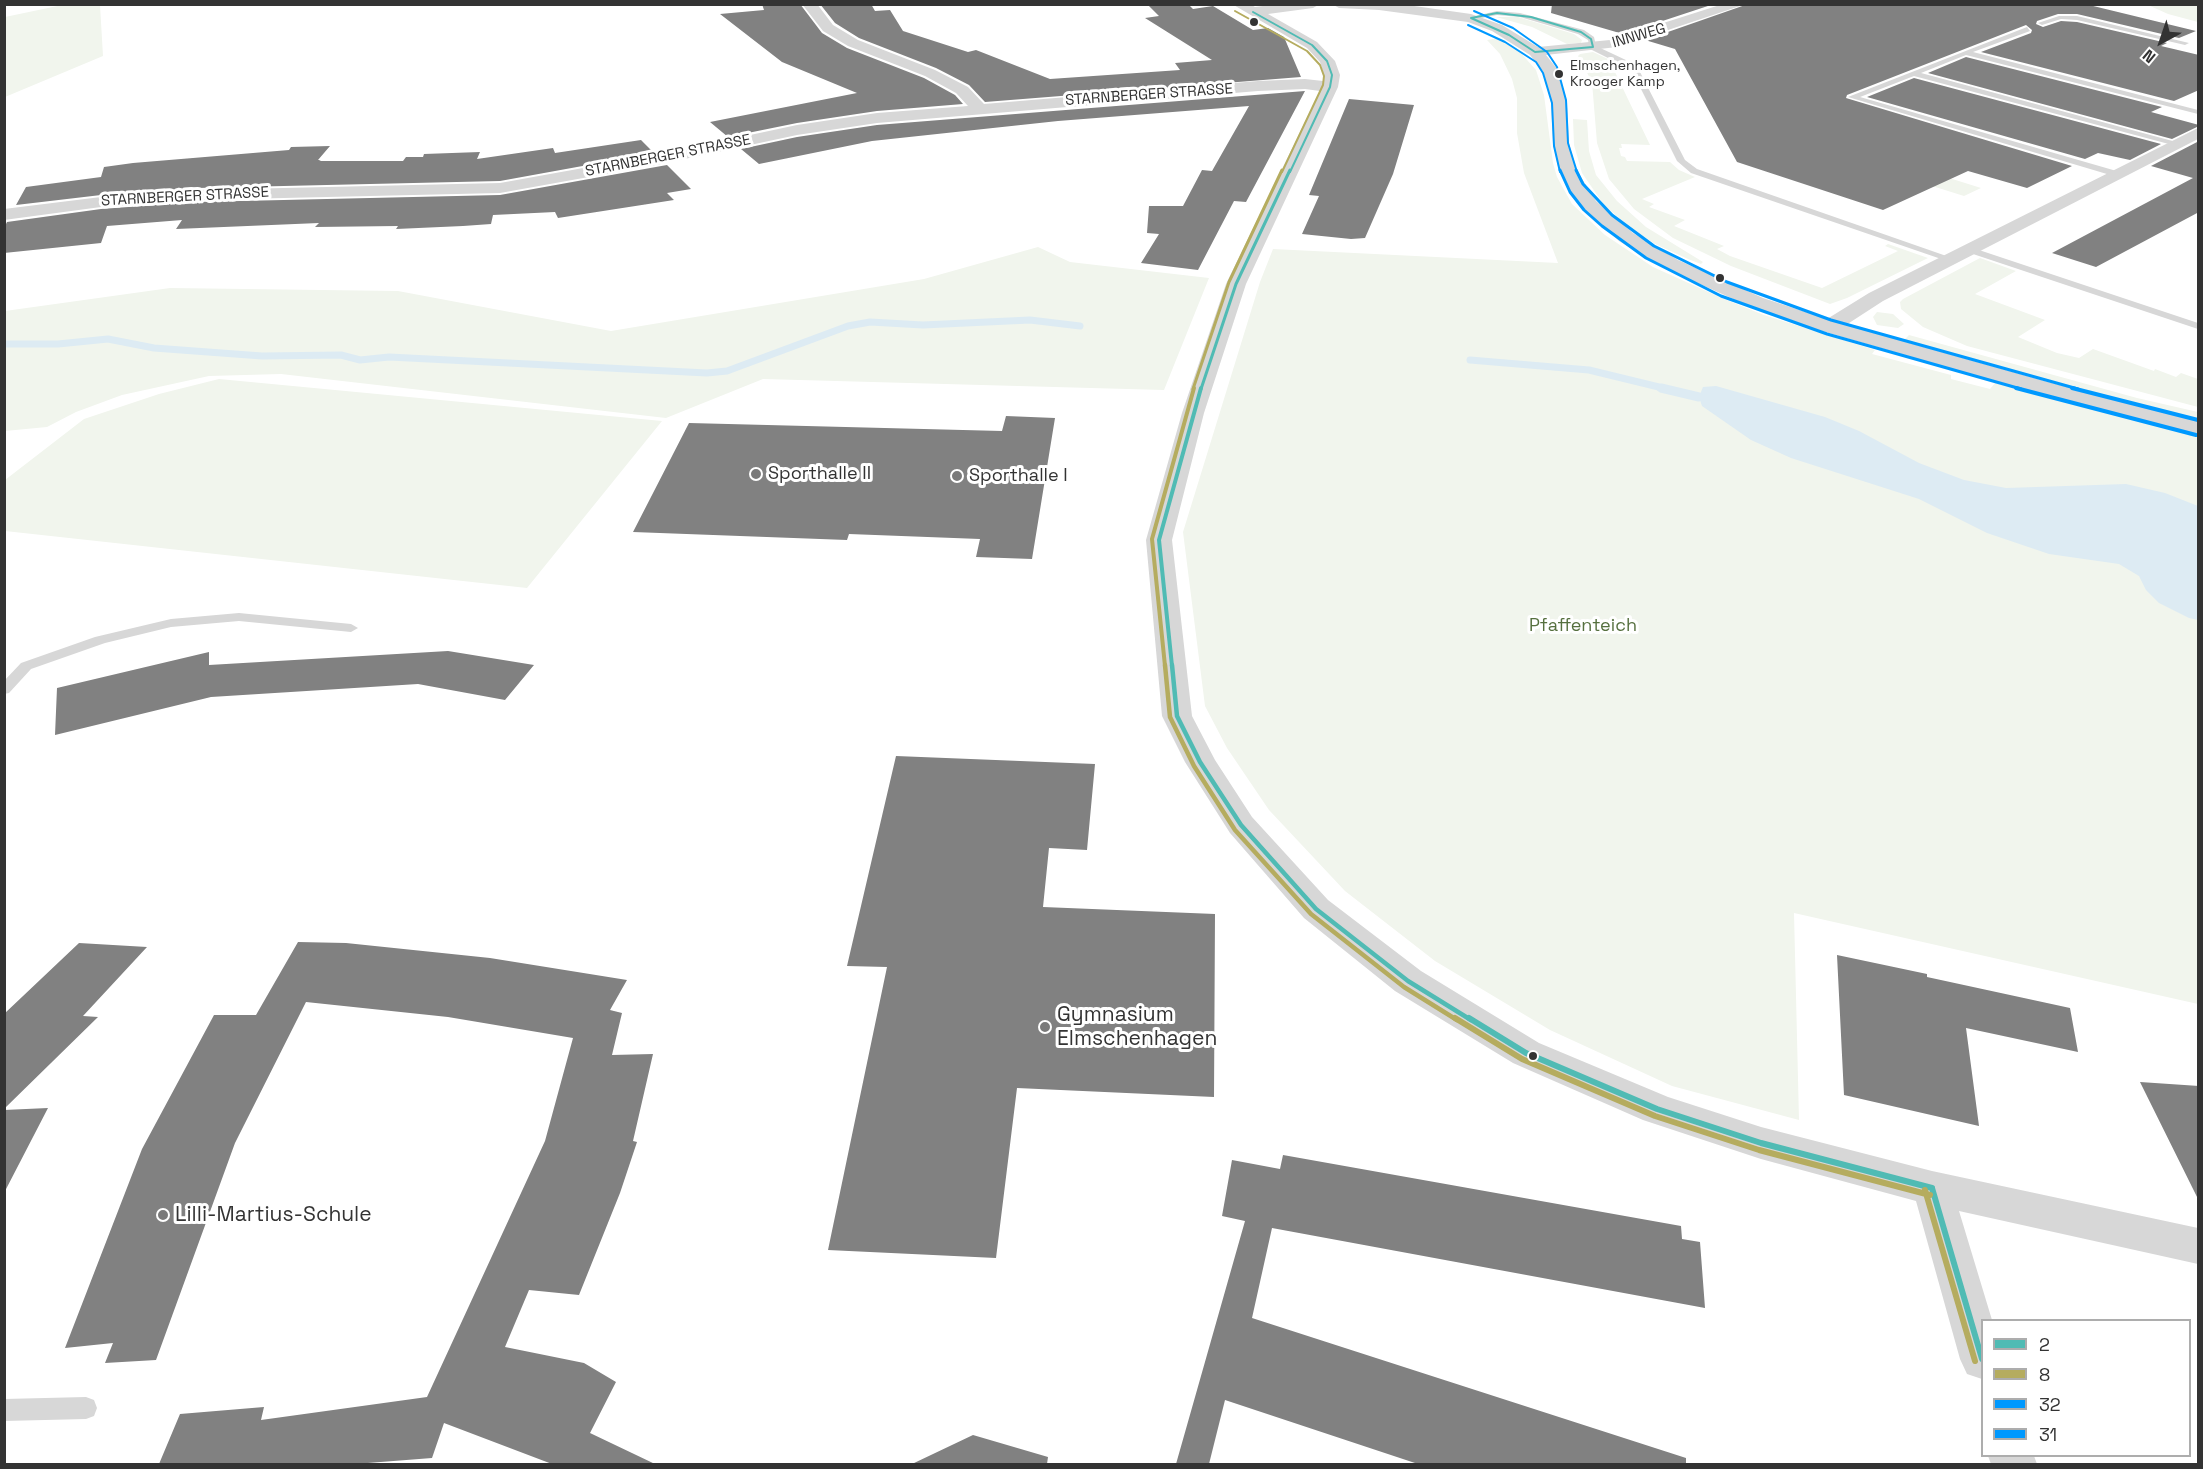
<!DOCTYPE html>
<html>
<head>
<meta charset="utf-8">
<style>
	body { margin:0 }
	#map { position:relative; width:2203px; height:1469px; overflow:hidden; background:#fff; font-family:"Space Grotesk",sans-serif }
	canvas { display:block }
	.frame { position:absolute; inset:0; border:6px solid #333; pointer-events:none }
	.legend { position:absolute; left:1981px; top:1319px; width:210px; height:138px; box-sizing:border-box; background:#fff; border:2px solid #adadad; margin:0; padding:8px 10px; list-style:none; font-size:18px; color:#333 }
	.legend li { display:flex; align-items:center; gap:12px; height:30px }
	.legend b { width:30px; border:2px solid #adadad }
	.north { position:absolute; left:2131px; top:12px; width:60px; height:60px; -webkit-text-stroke:4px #fff; paint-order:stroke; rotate:220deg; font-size:16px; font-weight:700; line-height:24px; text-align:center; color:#333 }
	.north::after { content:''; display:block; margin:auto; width:21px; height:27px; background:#333; clip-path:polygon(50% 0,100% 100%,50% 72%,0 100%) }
</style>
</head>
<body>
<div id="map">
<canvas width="2203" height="1469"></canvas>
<div class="frame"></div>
<ul class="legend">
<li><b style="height:8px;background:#50bbb4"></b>2</li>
<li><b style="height:8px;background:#b5ac5f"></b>8</li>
<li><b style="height:8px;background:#09f"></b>32</li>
<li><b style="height:8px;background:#09f"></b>31</li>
</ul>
<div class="north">N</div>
</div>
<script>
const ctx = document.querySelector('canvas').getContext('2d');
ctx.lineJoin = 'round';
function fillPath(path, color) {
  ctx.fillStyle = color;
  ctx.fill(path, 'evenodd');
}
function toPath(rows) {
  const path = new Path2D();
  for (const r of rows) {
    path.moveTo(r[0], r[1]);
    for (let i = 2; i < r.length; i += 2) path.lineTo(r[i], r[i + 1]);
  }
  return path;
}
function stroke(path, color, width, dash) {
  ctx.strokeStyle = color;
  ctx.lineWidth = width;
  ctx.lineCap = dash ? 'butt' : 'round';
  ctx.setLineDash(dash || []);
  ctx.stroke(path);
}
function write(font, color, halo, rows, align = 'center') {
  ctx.font = font + ' "Space Grotesk",sans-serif';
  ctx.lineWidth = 6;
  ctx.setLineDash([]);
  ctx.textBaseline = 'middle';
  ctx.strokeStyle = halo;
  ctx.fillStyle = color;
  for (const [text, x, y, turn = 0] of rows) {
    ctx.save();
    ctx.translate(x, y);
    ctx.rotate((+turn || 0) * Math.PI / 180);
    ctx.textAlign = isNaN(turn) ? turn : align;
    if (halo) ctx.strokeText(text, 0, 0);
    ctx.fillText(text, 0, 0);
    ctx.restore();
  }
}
const green = toPath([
	[67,4,100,5,103,56,5,97,5,17],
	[2148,5,2198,5,2198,22,2168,14],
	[1496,17,1518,17,1574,34,1582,40,1581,43,1567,44,1532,27],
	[1499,38,1519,51,1536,70,1544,95,1553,163,1557,177,1572,204,1605,235,1653,267,1724,299,1764,315,1875,350,1872,354,1951,375,1951,379,1990,389,1995,383,2198,436,2198,1004,1794,913,1799,1120,1672,1086,1550,1030,1435,961,1345,891,1269,810,1227,748,1205,706,1183,532,1260,282,1273,249,1558,263,1524,173,1517,133,1517,98,1512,79,1500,54,1487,40],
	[1593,52,1621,65,1628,72,1615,72,1650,145,1621,144,1622,148,1619,148,1621,156,1625,157,1627,161,1670,162,1679,170,1695,177,1642,199,1654,204,1649,207,1685,220,1674,226,1724,246,1717,249,1730,256,1822,288,1898,251,1885,246,1888,244,1928,258,1847,298,1830,304,1731,266,1673,238,1634,209,1609,179,1597,143,1592,82,1578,56,1580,54],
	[1573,119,1587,120,1589,151,1596,175,1617,201,1646,227,1703,262,1701,264,1688,259,1655,244,1629,227,1604,205,1582,173,1574,145],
	[1809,134,1981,188,1964,196,1830,154],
	[1038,247,1070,262,1209,278,1164,390,763,379,666,418,281,374,209,376,122,395,76,412,47,427,5,431,5,311,170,288,398,291,611,331,924,279],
	[1980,258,2016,271,1975,294,2045,320,2018,337,2057,353,2079,358,2093,349,2154,371,2155,369,2176,377,2181,373,2198,379,2198,407,1967,346,1923,327,1901,309,1900,302,1903,299],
	[1877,312,1893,314,1904,324,1898,328,1877,325,1873,317],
	[1909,335,2137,398,2198,412,2198,420,1903,341],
	[219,379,662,421,527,588,5,531,5,480,84,419,159,394]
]);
const water = toPath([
	[1716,386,1825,417,1859,431,1919,463,1964,480,2006,488,2126,484,2165,493,2198,506,2198,620,2189,618,2159,603,2146,590,2139,576,2119,564,2049,554,1987,533,1919,499,1791,458,1751,440,1702,406,1699,397,1703,387]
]);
const streamFar1 = toPath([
	[4,344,58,344,108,339,154,348,262,356,341,355,360,360,389,357,707,373,727,371,848,326,870,322,923,325,1030,320,1080,326],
	[1470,360,1589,370,1667,389]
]);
const stream = toPath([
	[1661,388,1699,397]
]);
const building = toPath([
	[762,4,800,4,822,33,847,48,924,78,955,95,963,104,877,111,797,123,728,137,710,122,857,93,782,62,720,14,764,10],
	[820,4,871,4,875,11,890,10,903,31,968,52,976,50,1050,79,1180,70,1175,63,1212,60,1145,18,1159,16,1147,4,1188,4,1193,9,1213,6,1253,30,1268,28,1284,37,1301,77,985,102,969,85,936,68,859,38,835,23],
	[1552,4,1714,4,1623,34,1551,13],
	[1748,4,2085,4,2196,31,2179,38,2077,14,2058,14,2037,21,2036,24,2043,27,2061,21,2077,22,2167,43,2161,46,2199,55,2199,90,2174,101,1981,52,2031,33,2032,30,2026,25,1847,95,1846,98,2072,166,2027,188,1968,171,1883,210,1737,162,1675,49,1645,40],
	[1966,57,2162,107,2151,112,2199,125,2199,126,2172,139,1928,73],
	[1914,78,2161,144,2130,160,2098,153,2085,159,1867,97],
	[1305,91,1246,202,1234,201,1198,270,1141,263,1159,234,1147,233,1149,206,1183,206,1202,170,1212,171,1249,106,1058,121,872,141,759,164,741,149,797,137,877,125],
	[1349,99,1414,105,1393,174,1365,238,1351,239,1302,234,1319,196,1309,195],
	[641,140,654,153,500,181,197,188,101,195,16,205,26,187,101,177,104,167,133,163,289,150,291,147,330,146,318,160,321,160,319,161,403,161,406,157,423,157,424,154,480,152,477,159,553,148,555,153],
	[2199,141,2199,212,2096,267,2052,253,2193,178,2151,166],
	[667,165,691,189,667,193,674,200,558,218,555,212,493,215,491,224,463,226,396,229,398,226,315,227,319,223,176,229,182,220,107,226,101,243,4,253,4,228,7,222,101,209,197,202,500,195],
	[1006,416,1055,418,1032,559,976,557,980,539,849,534,847,540,633,532,689,423,1002,431],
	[448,651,534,665,505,700,418,684,211,697,55,735,57,688,209,652,209,665],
	[896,756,1095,764,1087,850,1049,848,1043,907,1215,914,1214,1097,1017,1088,996,1258,828,1250,887,967,847,966],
	[298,942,346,943,490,958,627,980,610,1010,622,1013,612,1055,653,1054,633,1141,637,1142,620,1193,579,1295,529,1290,505,1347,584,1363,616,1382,590,1433,655,1464,552,1464,444,1423,432,1458,355,1464,159,1464,180,1414,264,1407,261,1420,427,1397,545,1141,573,1038,448,1017,306,1002,235,1143,156,1360,105,1363,113,1343,65,1348,142,1149,214,1015,256,1015],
	[79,943,147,947,83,1016,98,1017,4,1109,4,1014],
	[1837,955,1927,974,1927,977,2070,1008,2078,1052,1966,1028,1979,1126,1844,1095],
	[2140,1082,2199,1086,2199,1201],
	[48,1108,4,1193,4,1110],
	[1283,1155,1681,1226,1682,1239,1700,1242,1705,1308,1272,1228,1252,1318,1686,1458,1686,1464,1418,1464,1225,1400,1209,1464,1176,1464,1245,1221,1222,1216,1232,1160,1280,1169],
	[973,1435,1048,1457,1047,1464,912,1464]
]);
const service = toPath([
	[1497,11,1520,13,1584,30,1594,37,1596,46,1628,61,1640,72,1685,160,1697,169,1955,259,1947,261,1691,173,1677,161,1633,73,1622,65,1590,49,1588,40,1578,34,1520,17,1497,15,1471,20,1467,18,1497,11],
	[2059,16,2077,16,2189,43,2185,45,2077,20,2061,19,2042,25,2038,23,2059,16],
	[2027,27,2030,31,1973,52,2198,110,2198,114,1966,55,1921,73,2180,143,2180,147,1914,76,1860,97,2120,172,2120,176,2117,177,1848,97,2027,27],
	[1970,247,2198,323,2198,329,1967,252,1965,250,1970,247],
	[239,613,351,624,358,628,351,632,239,621,171,627,105,643,31,669,9,693,4,694,4,681,21,663,95,637,171,619,239,613],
	[86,1397,94,1400,97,1408,94,1416,86,1419,4,1421,4,1399,86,1397]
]);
const minor = toPath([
	[802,4,817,4,833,25,858,40,935,70,968,87,984,104,1258,81,1305,79,1323,81,1324,75,1320,62,1307,48,1232,4,1250,4,1255,7,1278,4,1320,4,1313,8,1268,14,1317,42,1335,61,1340,75,1338,87,1246,284,1204,413,1172,540,1192,716,1215,760,1252,817,1328,900,1421,971,1539,1043,1668,1097,1761,1127,1932,1171,2198,1228,2198,1264,1959,1211,1992,1320,1982,1320,1982,1379,1967,1374,1960,1359,1916,1201,1761,1159,1643,1120,1513,1063,1395,991,1304,918,1230,833,1185,762,1162,716,1146,540,1182,413,1226,284,1320,91,1305,89,1258,91,877,123,797,135,661,164,500,193,197,200,101,207,4,220,4,209,101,197,197,190,500,183,661,154,797,125,877,113,968,106,956,93,925,76,848,46,823,31,802,4],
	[1332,4,1400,4,1471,14,1502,25,1538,47,1610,40,1723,4,1746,4,1617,47,1546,55,1558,70,1567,102,1569,144,1577,171,1596,201,1633,233,1678,260,1763,298,1827,319,1869,293,2198,128,2198,139,1883,301,1846,325,2048,382,2198,421,2198,435,2032,392,1822,331,1749,306,1664,268,1619,241,1584,209,1568,188,1559,171,1553,144,1551,102,1543,71,1530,55,1492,31,1468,22,1379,10,1339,8,1332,4],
	[1988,1456,2034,1456,2037,1464,1991,1464,1988,1456]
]);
const bus1Far4 = toPath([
	[1253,12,1312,45,1327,61,1332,75,1330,87,1290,172],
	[1497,13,1531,17,1581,32,1591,39,1593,47,1535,52,1509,35,1471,18,1497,13]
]);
const bus1Far3 = toPath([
	[1201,389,1236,284,1290,170]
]);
const bus1Far2 = toPath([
	[1172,666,1159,540,1201,388]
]);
const bus1Far1 = toPath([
	[1172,665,1177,716,1200,762,1241,825,1316,909,1408,981,1471,1020]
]);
const bus1 = toPath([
	[1469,1018,1526,1053,1657,1109,1761,1143,1932,1188],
	[1932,1188,1982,1359]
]);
const bus2Far4 = toPath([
	[1235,11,1307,51,1320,65,1324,76,1323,85,1282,172]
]);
const bus2Far3 = toPath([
	[1193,389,1229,282,1282,170]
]);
const bus2Far2 = toPath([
	[1165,666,1152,539,1194,388]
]);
const bus2Far1 = toPath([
	[1165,665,1170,717,1194,766,1235,830,1311,914,1404,987,1457,1020]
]);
const bus2 = toPath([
	[1455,1018,1522,1059,1655,1116,1759,1150,1930,1195],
	[1925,1190,1975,1361]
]);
const bus3Far2 = toPath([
	[1468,25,1505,42,1536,62,1543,73,1552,103,1554,146,1560,172]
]);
const bus3Far1 = toPath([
	[1560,170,1570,192,1584,210,1602,226,1646,258,1721,296,1827,334,2021,389]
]);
const bus3 = toPath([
	[2016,388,2196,435]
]);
const bus4Far2 = toPath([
	[1474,11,1513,28,1547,52,1557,67,1566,100,1568,143,1577,172]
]);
const bus4Far1 = toPath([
	[1576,170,1583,184,1612,215,1654,246,1727,282,1831,320,2078,389]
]);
const bus4 = toPath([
	[2072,388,2198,420]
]);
const markers = [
	[1254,22,5,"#333"],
	[1559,74,5,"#333"],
	[1720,278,5,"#333"],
	[756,474,6,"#7a7a7a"],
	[957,476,6,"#7a7a7a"],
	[1045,1027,6,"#7a7a7a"],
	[1533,1056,5,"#333"],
	[163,1215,6,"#7a7a7a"]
];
const farBusnames = [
	["Elmschenhagen,",1570,66],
	["Krooger Kamp",1570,82]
];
const farStreetnames = [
	["INNWEG",1639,36,-16],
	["STARNBERGER STRASSE",1149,95,-4],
	["STARNBERGER STRASSE",668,156,-11],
	["STARNBERGER STRASSE",185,197,-3]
];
const poiNames = [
	["Sporthalle II",768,474],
	["Sporthalle I",969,476]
];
const parkNames = [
	["Pfaffenteich",1583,626]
];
const nearPoinames = [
	["Gymnasium",1057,1015],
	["Elmschenhagen",1057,1039],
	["Lilli-Martius-Schule",175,1215]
];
fillPath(green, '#f1f5ed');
fillPath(water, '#ddebf3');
stroke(streamFar1, '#ddebf3', 7);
stroke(stream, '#ddebf3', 9);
fillPath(building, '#818181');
fillPath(service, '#d7d7d7');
fillPath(minor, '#d7d7d7');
stroke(bus1Far4, '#50bbb4', 2);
stroke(bus1Far3, '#50bbb4', 3);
stroke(bus1Far2, '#50bbb4', 4);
stroke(bus1Far1, '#50bbb4', 4.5);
stroke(bus1, '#50bbb4', 6);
stroke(bus2Far4, '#b5ac5f', 2);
stroke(bus2Far3, '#b5ac5f', 3);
stroke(bus2Far2, '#b5ac5f', 4);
stroke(bus2Far1, '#b5ac5f', 4.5);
stroke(bus2, '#b5ac5f', 6);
stroke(bus3Far2, '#09f', 2);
stroke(bus3Far1, '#09f', 3);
stroke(bus3, '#09f', 4);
stroke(bus4Far2, '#09f', 2);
stroke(bus4Far1, '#09f', 3);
stroke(bus4, '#09f', 4);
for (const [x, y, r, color] of markers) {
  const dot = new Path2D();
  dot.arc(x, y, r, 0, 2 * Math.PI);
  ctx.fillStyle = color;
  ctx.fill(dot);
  stroke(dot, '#fff', 2);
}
write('14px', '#333', '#fff', farBusnames, 'left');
write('15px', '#333', '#fff', farStreetnames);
write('18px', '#333', '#fff', poiNames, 'left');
write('18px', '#56703f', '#fff', parkNames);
write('21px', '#333', '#fff', nearPoinames, 'left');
</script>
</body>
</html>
